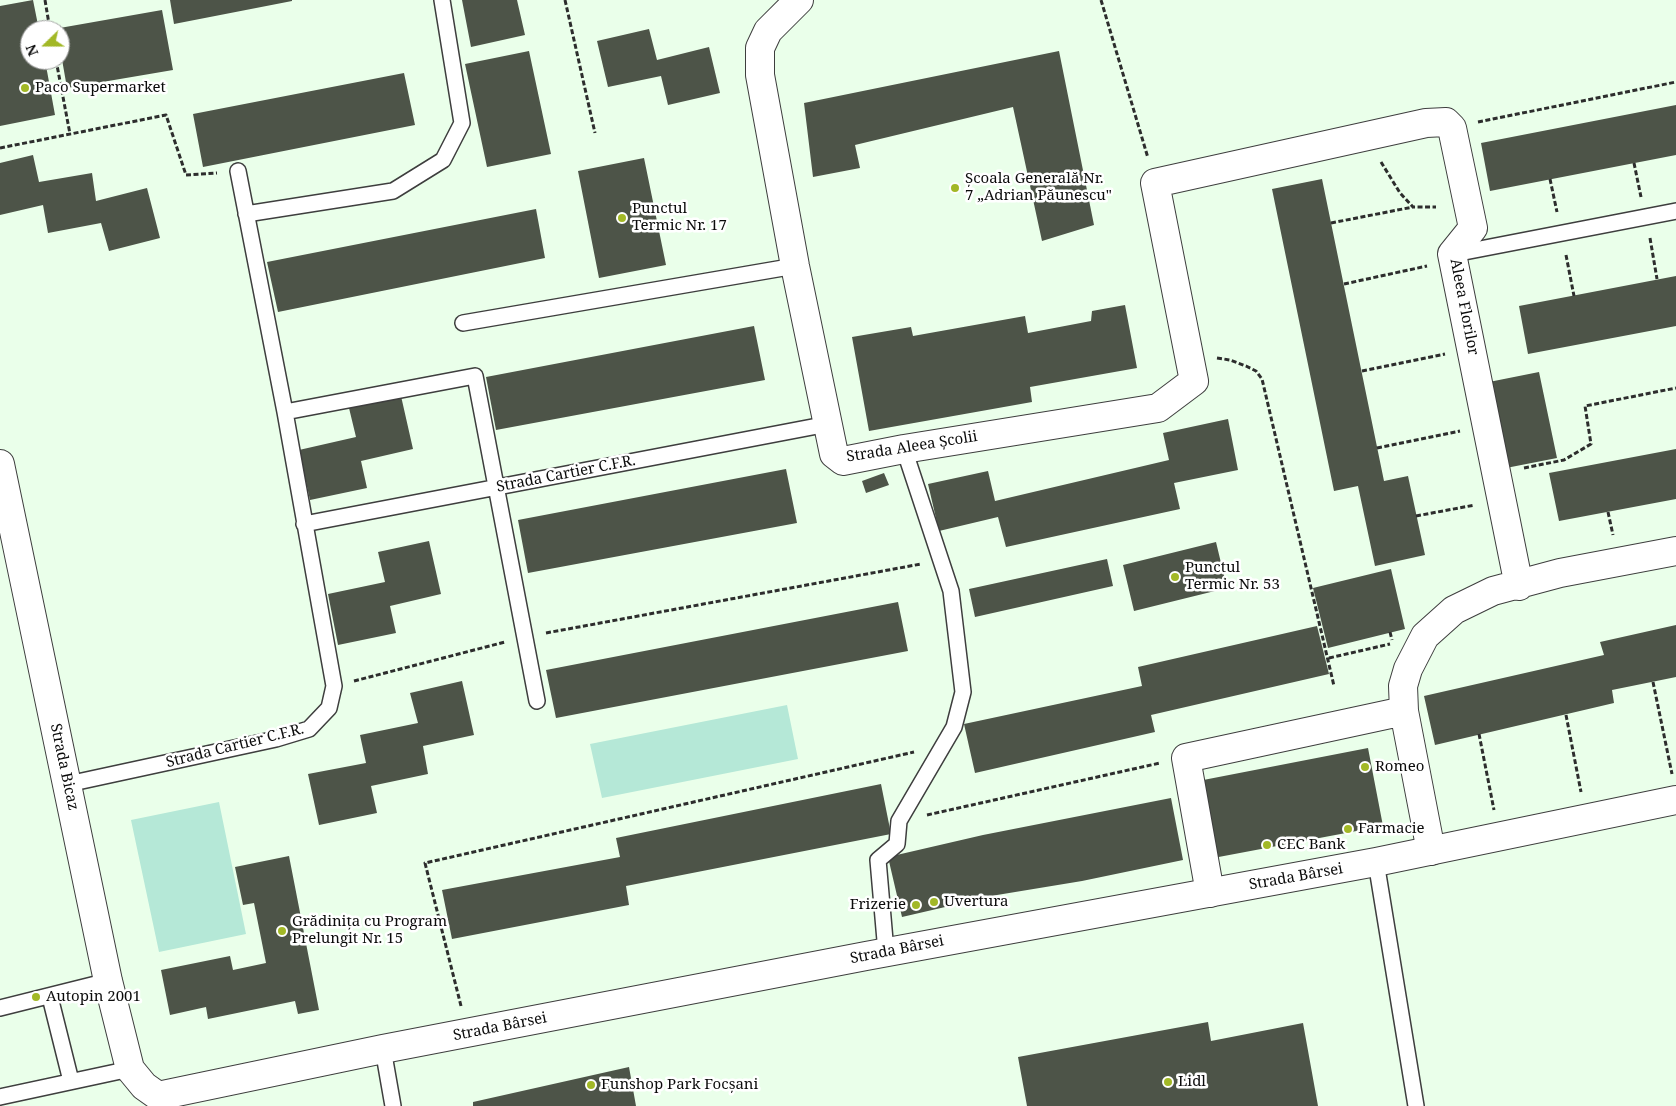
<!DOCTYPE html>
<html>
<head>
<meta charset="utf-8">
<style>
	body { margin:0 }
	#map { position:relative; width:1676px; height:1106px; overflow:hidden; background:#eaffea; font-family:"Noto Serif",serif }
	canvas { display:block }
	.north { position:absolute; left:20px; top:20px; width:50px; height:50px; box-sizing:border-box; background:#fff; border:1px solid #9d9d9d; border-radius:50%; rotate:248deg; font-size:14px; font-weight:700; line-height:20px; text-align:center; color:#0b0b0b }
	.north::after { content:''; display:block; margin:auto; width:18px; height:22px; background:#a2b826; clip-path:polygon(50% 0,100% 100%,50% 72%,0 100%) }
</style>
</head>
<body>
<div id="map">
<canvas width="1676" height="1106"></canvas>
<div class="north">N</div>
</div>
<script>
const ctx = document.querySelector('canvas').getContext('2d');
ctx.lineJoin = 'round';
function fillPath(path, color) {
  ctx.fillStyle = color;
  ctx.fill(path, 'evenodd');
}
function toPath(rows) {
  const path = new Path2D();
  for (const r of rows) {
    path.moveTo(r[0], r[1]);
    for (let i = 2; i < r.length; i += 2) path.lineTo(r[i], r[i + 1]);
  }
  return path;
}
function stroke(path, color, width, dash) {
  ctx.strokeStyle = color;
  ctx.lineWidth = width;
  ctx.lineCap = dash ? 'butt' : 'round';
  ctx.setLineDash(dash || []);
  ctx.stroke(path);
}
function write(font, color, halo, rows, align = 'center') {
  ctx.font = font + ' "Noto Serif",serif';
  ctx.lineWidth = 5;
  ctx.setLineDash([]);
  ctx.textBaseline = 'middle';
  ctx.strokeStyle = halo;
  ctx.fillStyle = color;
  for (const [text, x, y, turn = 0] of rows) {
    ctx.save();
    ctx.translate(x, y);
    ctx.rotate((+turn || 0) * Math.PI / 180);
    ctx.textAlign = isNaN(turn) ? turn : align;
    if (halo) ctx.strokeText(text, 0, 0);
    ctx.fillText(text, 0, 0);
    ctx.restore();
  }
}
const green = toPath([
	[787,705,798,759,602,798,590,744],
	[219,802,246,934,159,952,131,820]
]);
const building = toPath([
	[33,0,39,30,30,30,30,60,45,60,55,115,0,126,0,6],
	[170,0,292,0,292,1,174,24],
	[462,0,517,0,525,35,471,47],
	[162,10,173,70,67,88,60,48,60,30,54,29],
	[649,29,657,60,709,47,720,93,668,105,661,76,608,87,597,41],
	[529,51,551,154,487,167,465,64],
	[1059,51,1094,225,1042,241,1013,107,855,145,860,168,813,177,804,103],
	[404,73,415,125,203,167,193,114],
	[1676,105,1676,155,1490,191,1481,143],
	[33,155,39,182,92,173,96,201,147,188,160,238,109,251,101,223,48,233,43,205,0,215,0,163],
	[644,158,666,265,599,278,578,171],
	[1322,179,1384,481,1408,476,1425,555,1375,566,1358,486,1334,491,1272,189],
	[536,209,545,258,278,312,267,262],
	[1676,276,1676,326,1528,354,1519,306],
	[1125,305,1137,368,1030,387,1032,402,869,431,852,337,911,327,913,336,1025,316,1028,333,1091,321,1092,311],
	[754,326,765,380,496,430,486,377],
	[1539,372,1557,458,1506,468,1489,382],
	[401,396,413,449,361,461,367,488,310,500,299,450,356,437,349,408],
	[1228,419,1238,470,1174,483,1180,509,1006,547,998,517,939,531,928,484,988,471,995,501,1169,460,1163,433],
	[1676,449,1676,499,1559,521,1549,473],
	[786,469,797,523,528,573,518,520],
	[884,473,889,485,866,493,862,481],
	[429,541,441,594,390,606,396,633,338,645,328,594,385,582,378,552],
	[1216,542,1227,588,1134,611,1123,565],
	[1107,559,1113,586,975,617,969,589],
	[1391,569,1405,629,1328,648,1313,588],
	[898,602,908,651,556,718,546,670],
	[1676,625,1676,677,1612,690,1614,703,1435,745,1424,696,1604,655,1600,642],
	[1317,626,1329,674,1151,715,1155,732,975,773,964,724,1142,686,1138,667],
	[462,681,474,735,423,746,428,774,371,786,377,813,319,825,308,774,366,763,360,735,418,723,410,693],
	[1368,748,1383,826,1208,859,1193,782],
	[881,784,891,834,626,886,629,905,452,939,442,890,620,857,616,838],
	[1171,798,1183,860,1082,881,997,895,902,917,888,857,983,835],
	[289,856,319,1010,298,1014,295,1001,208,1019,206,1007,170,1015,161,970,230,956,233,970,266,963,254,903,243,905,235,867],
	[1208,1022,1211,1041,1303,1023,1318,1106,1027,1106,1018,1057],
	[629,1067,636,1106,473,1106,473,1102]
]);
const path = toPath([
	[45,0,50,30],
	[565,0,595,133],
	[1101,0,1148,158],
	[56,60,70,134],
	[1478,122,1676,82],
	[0,148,166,115,186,175,217,173],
	[1381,162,1400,193,1413,207,1436,207],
	[1634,163,1641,197],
	[1550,179,1557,212],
	[1331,223,1413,207],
	[1650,238,1657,279],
	[1566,255,1574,296],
	[1344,284,1427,266],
	[1217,358,1230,360,1246,366,1256,371,1262,379,1334,686],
	[1362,371,1445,354],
	[1377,448,1460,431],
	[1524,468,1564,460,1591,444,1585,406,1676,388],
	[1608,512,1613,535],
	[1416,516,1475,505],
	[1390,632,1392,640],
	[546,633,921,564],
	[1329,658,1390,644],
	[354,681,505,642],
	[1653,682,1672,774],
	[1566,715,1581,792],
	[1479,734,1494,810],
	[927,815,1160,763],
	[461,1006,425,863,914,752]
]);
const service = toPath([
	[246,214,393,191,443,160,462,123,442,0],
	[1454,254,1676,211],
	[463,323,795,266],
	[285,412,475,376,537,701],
	[304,524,828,424],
	[68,784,276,739,309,729,329,708,334,686,285,412,238,171],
	[1376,862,1416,1106],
	[886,952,878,860,897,844,899,821,954,727,963,692,951,591,904,449],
	[50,997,71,1081],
	[0,1008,108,981],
	[383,1049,393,1106],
	[0,1097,130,1069]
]);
const minor = toPath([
	[799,0,768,31,760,48,760,75,795,266,834,454,843,461,904,449,1158,408,1194,381,1155,183,1426,123,1446,122,1452,128,1473,228,1452,254,1519,586],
	[1431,851,1404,711,1403,686,1408,669,1425,636,1454,610,1493,591,1560,573,1676,551],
	[1210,893,1186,758,1404,711]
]);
const tertiary = toPath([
	[0,464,108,981,130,1069,144,1086,158,1096,383,1049,866,956,1376,862,1676,800]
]);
const markers = [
	[25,88,5,"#a2b826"],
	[955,188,5,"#a2b826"],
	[622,218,5,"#a2b826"],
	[1175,577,5,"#a2b826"],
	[1365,767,5,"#a2b826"],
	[1348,829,5,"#a2b826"],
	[1267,845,5,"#a2b826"],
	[934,902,5,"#a2b826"],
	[916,905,5,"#a2b826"],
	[282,931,5,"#a2b826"],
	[36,997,5,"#a2b826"],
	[1168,1082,5,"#a2b826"],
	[591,1085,5,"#a2b826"]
];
const poiNames = [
	["Paco Supermarket",35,88],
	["Școala Generală Nr.",965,179],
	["7 „Adrian Păunescu\"",965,196],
	["Punctul",632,209],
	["Termic Nr. 17",632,226],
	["Punctul",1185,568],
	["Termic Nr. 53",1185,585],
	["Romeo",1375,767],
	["Farmacie",1358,829],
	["CEC Bank",1277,845],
	["Uvertura",944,902],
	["Frizerie",906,905,"right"],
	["Grădinița cu Program",292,922],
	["Prelungit Nr. 15",292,939],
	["Autopin 2001",46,997],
	["Lidl",1178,1082],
	["Funshop Park Focșani",601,1085]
];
const streetNames = [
	["Aleea Florilor",1464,307,79],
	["Strada Aleea Școlii",912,447,-9],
	["Strada Cartier C.F.R.",566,474,-11],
	["Strada Cartier C.F.R.",235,746,-14],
	["Strada Bicaz",64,767,78],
	["Strada Bârsei",1296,877,-10],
	["Strada Bârsei",897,950,-11],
	["Strada Bârsei",500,1027,-11]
];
fillPath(green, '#b5e8d7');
fillPath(building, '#4d5448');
stroke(service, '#3e3e3e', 18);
stroke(minor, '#3e3e3e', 30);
stroke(tertiary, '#3e3e3e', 30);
stroke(path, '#2d2d2d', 3, [5, 2.5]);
stroke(service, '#fff', 15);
stroke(minor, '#fff', 28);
stroke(tertiary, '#fff', 28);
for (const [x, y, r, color] of markers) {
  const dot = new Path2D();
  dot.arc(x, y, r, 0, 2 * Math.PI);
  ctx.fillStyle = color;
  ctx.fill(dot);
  stroke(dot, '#fff', 2);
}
write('15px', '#0b0b0b', '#fff', poiNames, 'left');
write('15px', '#0b0b0b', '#fff', streetNames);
</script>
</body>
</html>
